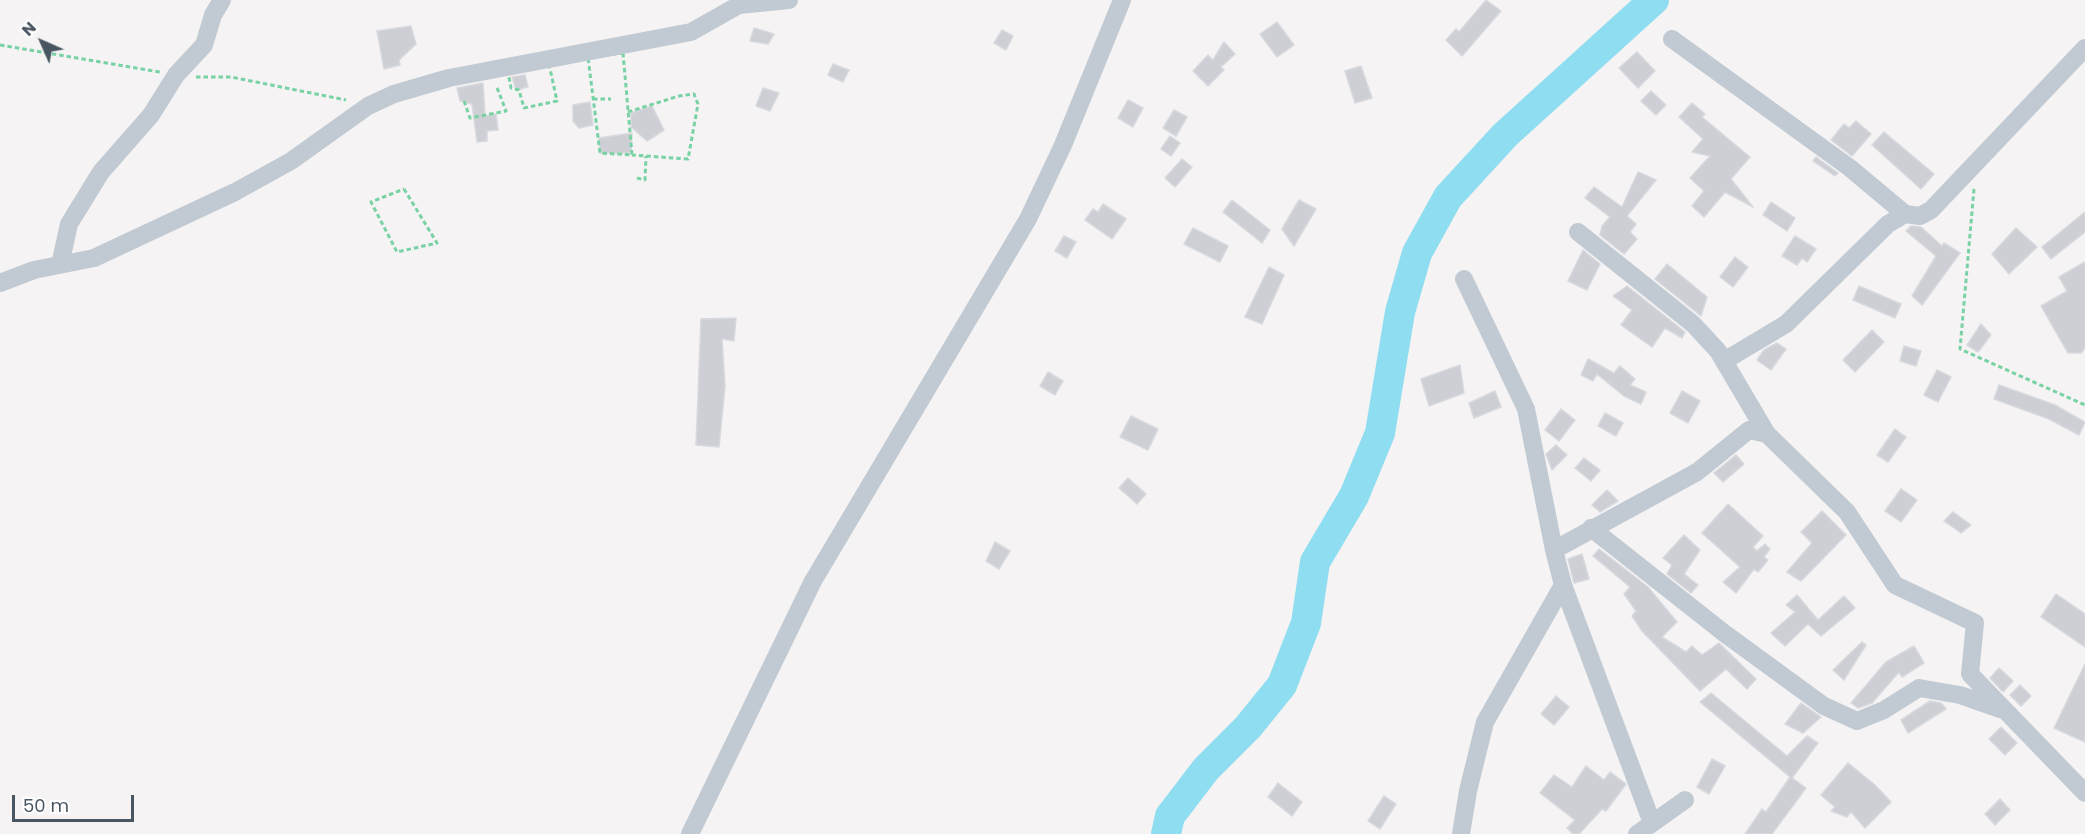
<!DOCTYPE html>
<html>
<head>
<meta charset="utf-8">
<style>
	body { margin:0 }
	#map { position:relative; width:2085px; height:834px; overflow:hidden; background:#f5f3f3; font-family:Poppins,sans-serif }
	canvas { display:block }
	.north { position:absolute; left:12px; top:12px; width:60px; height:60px; -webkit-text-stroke:4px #fff; paint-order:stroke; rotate:315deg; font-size:16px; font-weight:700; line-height:24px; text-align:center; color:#495661 }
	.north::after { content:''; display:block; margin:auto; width:21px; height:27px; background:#495661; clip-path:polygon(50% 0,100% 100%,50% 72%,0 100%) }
	.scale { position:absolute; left:12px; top:795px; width:122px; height:27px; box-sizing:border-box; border:3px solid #495661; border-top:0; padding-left:8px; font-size:18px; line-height:21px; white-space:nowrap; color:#495661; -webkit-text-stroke:4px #fff; paint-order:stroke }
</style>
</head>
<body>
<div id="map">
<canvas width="2085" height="834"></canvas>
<div class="north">N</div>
<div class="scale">50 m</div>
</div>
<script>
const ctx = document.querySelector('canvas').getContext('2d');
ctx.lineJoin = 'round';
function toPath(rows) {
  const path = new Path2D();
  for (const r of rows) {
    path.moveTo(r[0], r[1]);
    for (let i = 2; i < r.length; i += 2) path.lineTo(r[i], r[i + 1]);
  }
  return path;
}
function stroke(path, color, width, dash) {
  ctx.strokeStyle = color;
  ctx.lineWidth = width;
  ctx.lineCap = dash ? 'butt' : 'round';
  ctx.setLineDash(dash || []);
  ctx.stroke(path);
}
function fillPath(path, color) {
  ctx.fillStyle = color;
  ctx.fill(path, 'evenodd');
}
const river = toPath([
	[1166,834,1170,816,1206,769,1248,727,1282,685,1306,623,1315,562,1354,496,1380,433,1400,312,1417,253,1448,197,1505,135,1654,0]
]);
const building = toPath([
	[1486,0,1501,11,1462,56,1446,40,1456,29,1459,32,1486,0],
	[1277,22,1294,45,1277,57,1260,34,1277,22],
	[411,26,416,44,399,60,400,65,384,69,377,31,411,26],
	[754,28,774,34,768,44,750,41,754,28],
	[1002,30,1013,36,1006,50,994,43,1002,30],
	[1224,42,1235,54,1221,67,1224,70,1208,86,1193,71,1208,55,1213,60,1224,42],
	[1637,52,1655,71,1638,88,1619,68,1637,52],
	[833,64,849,70,843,82,828,75,833,64],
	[1361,66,1372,98,1355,103,1345,71,1361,66],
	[525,75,528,87,516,90,512,77,525,75],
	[483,83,485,116,496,114,498,130,487,131,487,141,477,142,472,104,460,101,457,88,483,83],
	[763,88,779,93,770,111,756,106,763,88],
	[1651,91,1666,105,1656,115,1641,101,1651,91],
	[1128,100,1143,108,1133,127,1118,118,1128,100],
	[590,102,593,125,579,128,573,121,573,105,590,102],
	[1692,103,1705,114,1702,117,1750,157,1731,179,1753,207,1725,192,1704,217,1692,206,1704,191,1690,178,1710,156,1692,152,1703,139,1679,117,1692,103],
	[652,106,664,130,647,141,631,127,631,113,652,106],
	[1174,110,1187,117,1176,136,1163,128,1174,110],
	[1856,121,1871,134,1852,156,1831,140,1844,124,1849,128,1856,121],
	[1884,132,1934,174,1921,189,1872,145,1884,132],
	[632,133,631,153,600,153,599,138,632,133],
	[1170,136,1180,143,1171,156,1161,149,1170,136],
	[1816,157,1838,173,1835,176,1813,161,1816,157],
	[1182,159,1192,167,1175,187,1165,178,1182,159],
	[1638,172,1656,180,1627,216,1636,224,1630,232,1637,239,1624,254,1600,235,1602,226,1610,217,1585,198,1594,187,1622,207,1638,172],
	[1232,200,1270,230,1262,243,1223,212,1232,200],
	[1299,200,1316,209,1294,246,1282,229,1299,200],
	[1771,202,1795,218,1787,231,1763,215,1771,202],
	[1103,204,1126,219,1112,239,1085,220,1093,209,1098,212,1103,204],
	[2085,212,2085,232,2051,259,2042,247,2085,212],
	[1911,226,1921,227,1942,246,1944,243,1960,253,1922,305,1912,296,1936,256,1906,231,1911,226],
	[1193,228,1228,246,1220,262,1184,244,1193,228],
	[2016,228,2037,247,2009,274,1992,254,2016,228],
	[1064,236,1076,242,1067,258,1055,251,1064,236],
	[1795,236,1816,249,1807,262,1802,258,1797,265,1782,256,1795,236],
	[1583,250,1600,264,1587,290,1568,281,1583,250],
	[1735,257,1748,267,1733,287,1720,277,1735,257],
	[2085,262,2085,348,2081,353,2068,353,2041,306,2067,291,2059,277,2085,262],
	[1667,264,1707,297,1701,316,1655,279,1667,264],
	[1269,267,1284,275,1262,324,1245,317,1269,267],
	[1627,286,1685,332,1682,338,1665,328,1652,347,1621,325,1632,310,1613,296,1627,286],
	[1859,286,1901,304,1895,318,1853,300,1859,286],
	[736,318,734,341,722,339,725,386,719,447,696,445,701,319,736,318],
	[1981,324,1991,335,1978,352,1967,345,1981,324],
	[1872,330,1884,342,1855,372,1843,360,1872,330],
	[1777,343,1786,349,1771,370,1757,360,1764,350,1777,343],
	[1904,346,1921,351,1916,366,1900,361,1904,346],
	[1588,359,1614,373,1620,366,1635,379,1630,385,1646,392,1641,404,1624,396,1597,374,1593,381,1581,375,1588,359],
	[1460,365,1464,393,1429,406,1421,379,1460,365],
	[1937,370,1951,377,1938,402,1924,395,1937,370],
	[1048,372,1063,381,1055,395,1040,386,1048,372],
	[1999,385,2055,405,2085,422,2079,435,2049,419,1994,399,1999,385],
	[1495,391,1501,407,1474,418,1469,403,1495,391],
	[1682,391,1700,401,1688,423,1670,413,1682,391],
	[1561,409,1575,420,1559,441,1545,430,1561,409],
	[1605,413,1623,423,1616,436,1598,426,1605,413],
	[1131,416,1158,429,1148,450,1120,437,1131,416],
	[1895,429,1906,437,1888,462,1877,455,1895,429],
	[1556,445,1567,455,1552,470,1546,454,1556,445],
	[1736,455,1744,464,1723,482,1714,473,1736,455],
	[1584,458,1600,470,1591,481,1575,468,1584,458],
	[1128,478,1146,494,1137,504,1119,488,1128,478],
	[1901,489,1917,500,1901,522,1885,511,1901,489],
	[1607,490,1618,501,1600,512,1592,505,1607,490],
	[1728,504,1763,536,1753,547,1757,551,1765,544,1770,549,1764,557,1768,560,1758,572,1754,569,1736,593,1723,582,1740,567,1702,533,1728,504],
	[1822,511,1846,535,1801,581,1787,572,1812,543,1801,532,1822,511],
	[1953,512,1971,525,1961,533,1944,521,1953,512],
	[1684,535,1700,550,1684,574,1698,585,1691,593,1667,574,1672,565,1663,558,1684,535],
	[995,542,1010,551,999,569,986,561,995,542],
	[1599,549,1648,587,1677,622,1662,637,1686,652,1692,646,1702,655,1719,643,1756,679,1747,689,1726,669,1700,691,1642,631,1632,616,1636,611,1624,594,1630,587,1593,556,1599,549],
	[1582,554,1589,579,1574,583,1568,559,1582,554],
	[2056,594,2085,614,2085,647,2041,617,2056,594],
	[1797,595,1818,620,1844,596,1855,608,1821,636,1808,624,1785,646,1771,633,1795,612,1786,605,1797,595],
	[1862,642,1866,645,1844,680,1833,670,1862,642],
	[1914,646,1924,663,1902,677,1899,672,1872,703,1858,708,1851,703,1886,662,1914,646],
	[2085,664,2085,742,2054,728,2085,664],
	[1999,668,2013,681,2003,692,1990,678,1999,668],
	[2020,685,2031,696,2021,706,2010,695,2020,685],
	[1711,693,1787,756,1807,736,1818,743,1792,778,1806,788,1772,834,1745,834,1762,809,1766,812,1790,777,1700,702,1711,693],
	[1556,696,1569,707,1554,725,1541,714,1556,696],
	[1930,701,1941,703,1946,709,1908,733,1901,720,1930,701],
	[1801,703,1821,717,1803,733,1785,724,1801,703],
	[2001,727,2017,743,2005,755,1989,739,2001,727],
	[1712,759,1725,766,1709,794,1697,787,1712,759],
	[1848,763,1875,785,1891,802,1865,828,1851,812,1847,817,1831,811,1835,807,1821,795,1848,763],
	[1586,766,1604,780,1610,772,1626,784,1606,811,1602,809,1579,834,1573,834,1567,828,1575,820,1540,793,1554,775,1572,787,1586,766],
	[1278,783,1302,802,1292,816,1268,797,1278,783],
	[1384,796,1396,804,1380,829,1368,821,1384,796],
	[2000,799,2010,810,1995,825,1985,814,2000,799]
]);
const path = toPath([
	[0,45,160,72],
	[623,53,632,155,600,153,588,57,623,53],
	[549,64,557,101,524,108,519,90,511,88,508,72,549,64],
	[196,77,231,77,346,100],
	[593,99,611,99],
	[464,101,470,118,506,111,496,85],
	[628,112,679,96,694,94,698,104,688,159,632,155],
	[637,178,645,180,646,156],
	[404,189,437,243,397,252,371,202,404,189],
	[1974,189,1960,349,2085,405]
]);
const minor = toPath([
	[1672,39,1850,168,1905,214],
	[1578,232,1693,324,1718,351,1767,434],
	[60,265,69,224,101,172,151,115,176,75,204,45,213,15,222,0],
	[1464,279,1526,409,1554,550],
	[0,283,34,270,94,258,235,192,291,161,368,106,394,94,449,78,691,32,739,5,789,0],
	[1724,361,1786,324,1888,224,1905,214,1920,216,1931,210,2085,48],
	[1591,528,1724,633,1824,706,1857,721,1884,710,1919,688,1960,695,2000,709],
	[1563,585,1652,823],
	[690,834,813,581,1028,219,1063,145,1122,0],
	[1461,834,1468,791,1485,722,1563,585,1554,550,1697,472,1749,430,1767,434,1847,512,1895,585,1975,623,1970,674,2085,793],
	[1637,834,1685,800]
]);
stroke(river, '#8eddf0', 30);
fillPath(building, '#cdcfd5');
stroke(building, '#d7d9de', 1.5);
stroke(path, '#78d2a4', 3, [4.5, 3]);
stroke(minor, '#c1cad2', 18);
</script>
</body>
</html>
